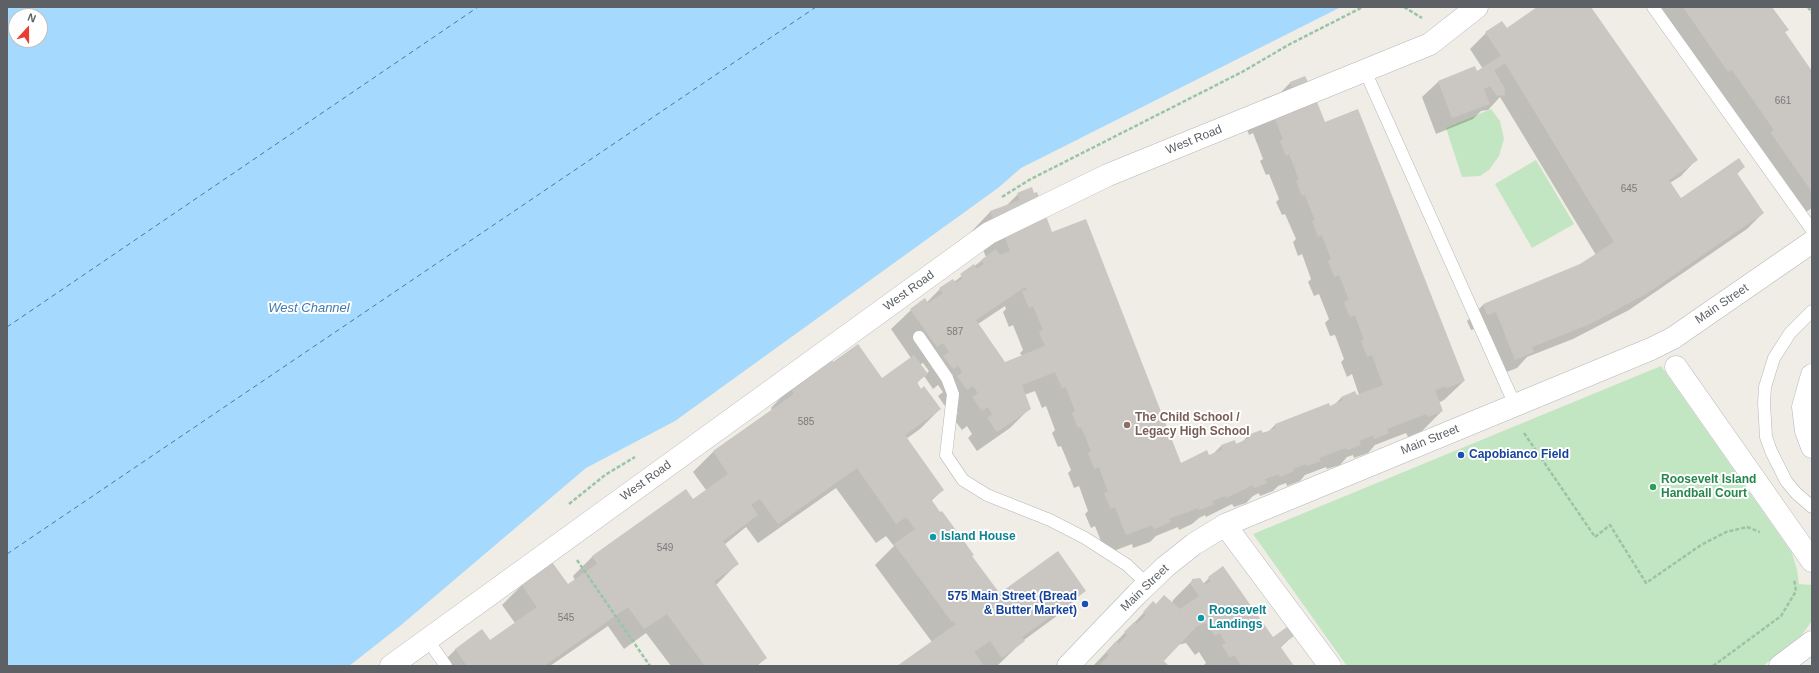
<!DOCTYPE html>
<html>
<head>
<meta charset="utf-8">
<style>
	body { margin:0 }
	#map { position:relative; width:1819px; height:673px; overflow:hidden; background:#efede5; font-family:Helvetica,sans-serif }
	canvas { display:block }
	.frame { position:absolute; inset:0; border:8px solid #5d6165; pointer-events:none }
	.north { position:absolute; left:8px; top:8px; width:40px; height:40px; box-sizing:border-box; background:#fff; border:1px solid #bec0c1; border-radius:50%; rotate:21deg; font-size:11px; font-weight:700; line-height:16px; text-align:center; color:#5d6165 }
	.north::after { content:''; display:block; margin:auto; width:14px; height:18px; background:#e83e32; clip-path:polygon(50% 0,100% 100%,50% 72%,0 100%) }
</style>
</head>
<body>
<div id="map">
<canvas width="1819" height="673"></canvas>
<div class="frame"></div>
<div class="north">N</div>
</div>
<script>
const ctx = document.querySelector('canvas').getContext('2d');
ctx.lineJoin = 'round';
function fillPath(path, color) {
  ctx.fillStyle = color;
  ctx.fill(path, 'evenodd');
}
function toPath(rows) {
  const path = new Path2D();
  for (const r of rows) {
    path.moveTo(r[0], r[1]);
    for (let i = 2; i < r.length; i += 2) path.lineTo(r[i], r[i + 1]);
  }
  return path;
}
function stroke(path, color, width, dash) {
  ctx.strokeStyle = color;
  ctx.lineWidth = width;
  ctx.lineCap = dash ? 'butt' : 'round';
  ctx.setLineDash(dash || []);
  ctx.stroke(path);
}
function write(font, color, halo, rows, align = 'center') {
  ctx.font = font + ' Helvetica,sans-serif';
  ctx.lineWidth = 4;
  ctx.setLineDash([]);
  ctx.textBaseline = 'middle';
  ctx.strokeStyle = halo;
  ctx.fillStyle = color;
  for (const [text, x, y, turn = 0] of rows) {
    ctx.save();
    ctx.translate(x, y);
    ctx.rotate((+turn || 0) * Math.PI / 180);
    ctx.textAlign = isNaN(turn) ? turn : align;
    if (halo) ctx.strokeText(text, 0, 0);
    ctx.fillText(text, 0, 0);
    ctx.restore();
  }
}
const green = toPath([
	[1491,109,1500,121,1504,139,1499,156,1489,170,1480,176,1462,177,1446,128],
	[1536,160,1574,224,1532,248,1495,184],
	[1661,366,1792,553,1797,570,1799,584,1812,585,1811,622,1801,636,1763,666,1347,666,1253,534]
]);
const water = toPath([
	[7,7,1341,7,1021,168,998,188,675,421,586,468,400,626,349,666,7,666],
	[16,16,40,16,40,40,16,40]
]);
const shadow = toPath([
	[1538,7,1590,7,1696,160,1681,176,1670,183,1681,199,1744,167,1736,175,1763,213,1747,229,1629,310,1573,339,1527,357,1517,368,1499,375,1480,327,1471,330,1467,321,1483,305,1580,265,1596,255,1500,97,1488,110,1481,111,1473,119,1436,134,1422,97,1438,82,1474,67,1476,72,1483,69,1470,49,1486,33,1506,29],
	[1649,7,1771,7,1787,30,1784,33,1812,73,1812,208,1797,218],
	[1305,77,1325,123,1464,381,1444,400,1438,403,1442,411,1422,431,1408,437,1406,433,1375,445,1368,453,1354,458,1353,455,1347,457,1340,465,1327,469,1326,467,1305,475,1300,481,1287,486,1286,483,1278,486,1273,491,1260,496,1259,493,1253,496,1246,503,1234,507,1232,504,1206,517,1205,515,1199,518,1192,524,1179,530,1178,527,1156,536,1150,542,1133,548,1132,544,1106,554,1095,526,1091,528,1085,514,1088,511,1079,486,1074,488,1068,473,1071,470,1061,446,1058,447,1052,433,1055,430,1046,406,1042,408,1035,391,1024,395,1030,408,1010,428,977,451,968,438,972,434,967,426,962,430,953,418,958,413,952,405,947,409,938,396,943,392,938,385,933,389,924,376,916,384,940,409,920,429,906,439,943,490,931,501,971,556,997,596,1085,590,1065,610,1024,640,997,666,899,666,932,642,875,565,894,546,886,536,876,543,836,488,758,543,746,527,724,545,738,563,716,585,766,658,757,666,671,666,646,633,624,649,608,626,550,666,439,666,456,649,490,641,515,623,502,605,522,585,568,586,575,580,573,576,593,556,693,500,706,490,693,472,713,452,772,410,771,408,790,388,833,363,882,379,911,358,891,329,911,310,927,302,940,289,954,282,986,257,981,245,976,247,971,232,990,212,1006,206,1018,194,1052,234,1180,464,1213,454,1221,446,1241,443,1249,435,1268,432,1275,425,1334,405,1342,397,1359,395,1352,374,1347,377,1341,362,1344,359,1335,335,1330,336,1325,323,1329,319,1319,294,1314,296,1308,282,1311,279,1302,254,1298,256,1293,242,1296,239,1285,214,1282,215,1276,202,1279,199,1269,174,1266,175,1260,161,1263,159,1253,133,1249,135,1244,120,1279,94,1290,83],
	[1005,306,1006,309,1003,312,1009,327,1013,325,1023,350,1020,353,1022,356,1005,363,978,324],
	[923,363,929,371,926,374,919,365],
	[1209,578,1273,638,1293,636,1280,648,1293,666,1203,666,1206,663,1199,652,1195,655,1186,643,1178,645,1162,661,1167,666,1093,666,1153,603,1155,605,1172,604,1173,600,1193,580,1203,584]
]);
const ferry = toPath([
	[7,327,478,7],
	[7,554,816,7]
]);
const building = toPath([
	[1537,7,1591,7,1698,160,1669,180,1681,198,1739,158,1745,167,1737,173,1764,213,1646,294,1590,324,1532,347,1534,352,1515,360,1496,312,1487,315,1483,304,1580,264,1614,242,1505,63,1494,70,1505,89,1505,95,1497,96,1490,86,1484,89,1490,104,1452,118,1438,81,1475,66,1477,71,1501,56,1485,32,1502,21,1507,28],
	[1683,7,1772,7,1789,30,1785,32,1812,71,1812,192,1770,132,1774,130,1732,70,1728,72],
	[1305,76,1308,82,1309,82,1325,122,1358,109,1465,381,1446,388,1446,386,1435,390,1443,411,1428,417,1426,414,1387,429,1389,433,1374,439,1373,435,1359,441,1361,445,1347,450,1346,448,1319,458,1321,461,1307,466,1306,464,1293,469,1294,471,1280,477,1279,474,1265,479,1267,483,1254,488,1253,485,1226,498,1225,496,1212,501,1213,505,1199,510,1198,508,1169,519,1171,522,1154,529,1152,525,1126,535,1115,507,1111,509,1104,493,1108,492,1099,467,1094,469,1088,453,1091,451,1081,427,1078,428,1072,413,1075,411,1066,387,1062,388,1055,372,1022,385,1031,409,997,432,987,418,992,414,988,407,982,411,972,397,978,393,973,386,967,390,957,376,963,372,958,366,953,369,943,356,949,352,943,343,937,347,910,309,925,298,928,303,943,293,939,288,953,279,956,283,963,278,960,274,974,264,977,269,984,264,981,260,996,249,1000,255,1010,251,1001,226,996,227,990,211,1020,200,1017,193,1032,187,1034,193,1037,192,1052,232,1086,219,1181,463,1207,450,1209,455,1222,450,1221,445,1235,440,1236,444,1249,438,1248,435,1261,430,1263,433,1276,428,1275,424,1329,403,1330,406,1343,400,1341,397,1355,391,1357,395,1383,385,1372,355,1367,357,1361,341,1364,340,1355,315,1350,317,1344,302,1349,300,1339,275,1334,277,1328,261,1331,259,1322,235,1318,237,1312,221,1315,220,1305,195,1302,196,1296,181,1299,180,1289,154,1286,156,1280,141,1283,139,1273,114,1269,115,1263,99,1292,88,1290,82],
	[1025,287,1027,290,1022,291,1029,308,1033,306,1043,330,1039,332,1045,346,1005,362,976,320],
	[858,344,882,378,914,355,928,374,917,382,921,389,924,386,941,409,905,435,944,490,931,499,940,512,942,511,974,555,972,556,998,591,996,593,997,595,1058,551,1086,591,1022,637,1025,641,1002,658,990,641,974,652,983,664,981,666,897,666,956,624,953,621,952,622,894,544,915,529,906,517,896,524,857,468,778,524,760,499,751,505,758,515,723,541,739,564,714,581,767,658,757,665,758,666,705,666,667,614,644,629,628,607,544,666,467,666,455,649,482,629,490,640,537,607,521,584,552,562,568,584,597,564,592,556,686,489,693,499,728,474,713,451,794,394,790,387,831,358,833,362],
	[1223,566,1273,637,1287,627,1294,630,1294,636,1280,646,1294,666,1242,666,1234,655,1230,658,1222,645,1226,643,1219,633,1215,636,1206,623,1197,626,1164,661,1169,666,1099,666,1109,655,1106,652,1116,641,1119,644,1127,635,1124,632,1134,622,1137,624,1146,615,1143,612,1153,601,1156,604,1164,595,1180,609,1199,596,1191,585,1192,579,1200,578,1205,585,1211,581,1208,577]
]);
const path = toPath([
	[1404,7,1422,18],
	[1808,7,1812,13],
	[1002,197,1029,180,1242,72,1290,44,1363,7],
	[1524,433,1595,537,1610,525,1646,583,1701,545,1726,532,1747,527,1760,532],
	[569,504,605,475,635,457],
	[577,560,650,666],
	[1713,666,1781,616,1796,591,1794,579]
]);
const lane = toPath([
	[1653,7,1812,230],
	[1365,71,1515,405],
	[1812,311,1790,333,1774,358,1765,387,1764,403,1766,437,1771,451,1786,481,1796,493,1812,507],
	[919,337,947,378,953,394,946,455,963,480,987,495,1050,520,1085,538,1127,565,1147,584],
	[427,639,446,666]
]);
const street = toPath([
	[1676,367,1812,561],
	[1225,525,1330,666],
	[391,666,989,233,1108,175,1430,44,1477,7],
	[1780,666,1812,642]
]);
const secondary = toPath([
	[1812,375,1803,407,1806,431,1812,447],
	[1068,666,1137,594,1165,567,1194,544,1225,525,1651,349,1673,338,1812,242]
]);
const markers = [
	[1127,425,4,"#8d6e63"],
	[1461,455,4,"#1a4fb4"],
	[1653,487,4,"#2e9e5b"],
	[933,537,4,"#0f9aa8"],
	[1085,604,4,"#1a4fb4"],
	[1201,618,4,"#0f9aa8"]
];
const numberNames = [
	["661",1783,101],
	["645",1629,189],
	["587",955,332],
	["585",806,422],
	["549",665,548],
	["545",566,618]
];
const streetNames = [
	["West Road",1194,140,-22],
	["West Road",909,291,-36],
	["Main Street",1722,304,-34],
	["Main Street",1430,440,-22],
	["West Road",646,481,-36],
	["Main Street",1145,588,-44]
];
const educationNames = [
	["The Child School /",1135,418],
	["Legacy High School",1135,432]
];
const transitNames = [
	["Capobianco Field",1469,455],
	["575 Main Street (Bread",1077,597,"right"],
	["& Butter Market)",1077,611,"right"]
];
const leisureNames = [
	["Roosevelt Island",1661,480],
	["Handball Court",1661,494]
];
const cultureNames = [
	["Island House",941,537],
	["Roosevelt",1209,611],
	["Landings",1209,625]
];
const waterNames = [
	["West Channel",309,308]
];
fillPath(green, '#c2e6c2');
fillPath(water, '#a6d9fe');
fillPath(shadow, '#0003');
stroke(ferry, '#4279b1', 1, [5, 4]);
fillPath(building, '#cac7c2');
stroke(lane, '#b5b7bc', 13);
stroke(street, '#b5b7bc', 23);
stroke(secondary, '#b4b8bc', 23);
stroke(path, '#99c5a6', 2.5, [4, 2]);
stroke(lane, '#fff', 12);
stroke(street, '#fff', 22);
stroke(secondary, '#fff', 22);
for (const [x, y, r, color] of markers) {
  const dot = new Path2D();
  dot.arc(x, y, r, 0, 2 * Math.PI);
  ctx.fillStyle = color;
  ctx.fill(dot);
  stroke(dot, '#fff', 1.5);
}
write('10px', '#787a7c', null, numberNames);
write('12px', '#5d6165', '#fff', streetNames);
write('bold 12px', '#785e54', '#fff', educationNames, 'left');
write('bold 12px', '#164399', '#fff', transitNames, 'left');
write('bold 12px', '#27864d', '#fff', leisureNames, 'left');
write('bold 12px', '#0d838f', '#fff', cultureNames, 'left');
write('italic 13px', '#4279b1', '#fff', waterNames);
</script>
</body>
</html>
